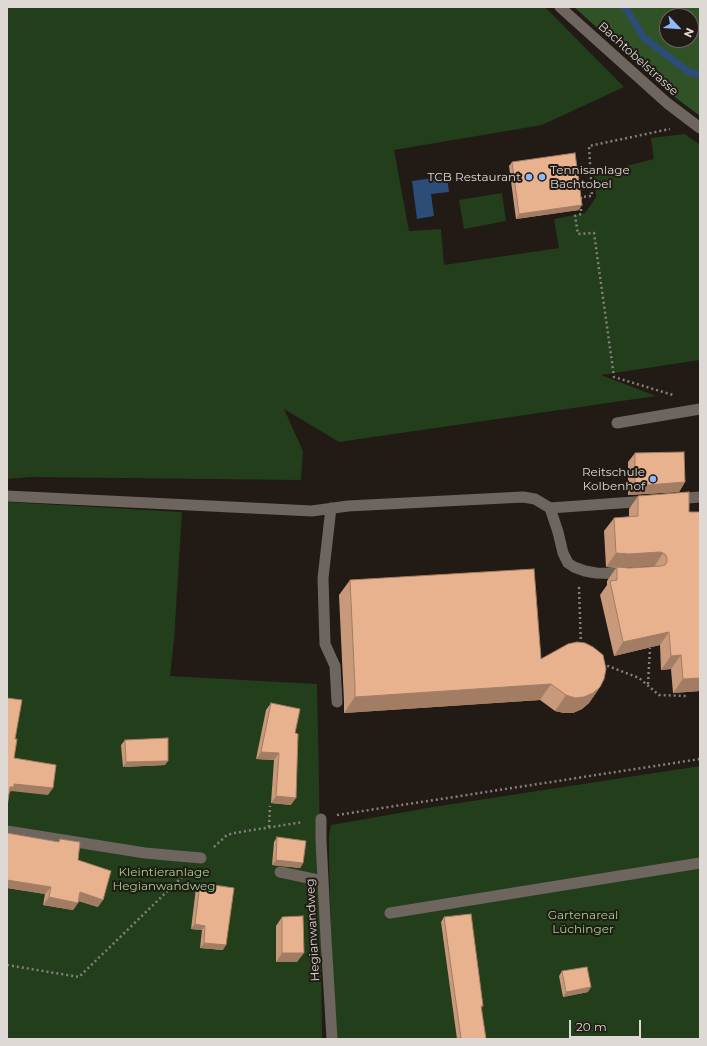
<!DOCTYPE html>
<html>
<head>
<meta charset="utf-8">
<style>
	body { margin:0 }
	#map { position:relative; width:707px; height:1046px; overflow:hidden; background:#211a15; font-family:Montserrat,sans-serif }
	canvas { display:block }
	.frame { position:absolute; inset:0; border:8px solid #ded9d5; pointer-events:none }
	.north { position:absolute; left:659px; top:8px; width:40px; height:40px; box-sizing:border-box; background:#211a15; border:1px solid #6d6662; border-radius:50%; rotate:115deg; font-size:11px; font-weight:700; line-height:16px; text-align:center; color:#ded9d5 }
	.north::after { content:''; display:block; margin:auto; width:14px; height:18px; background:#8db9fc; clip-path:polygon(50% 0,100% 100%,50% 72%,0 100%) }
	.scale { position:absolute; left:569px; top:1020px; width:72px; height:18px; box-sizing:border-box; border:2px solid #ded9d5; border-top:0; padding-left:5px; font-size:12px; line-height:14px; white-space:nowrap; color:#ded9d5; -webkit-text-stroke:3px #211a15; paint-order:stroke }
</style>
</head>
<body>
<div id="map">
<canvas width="707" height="1046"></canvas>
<div class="frame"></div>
<div class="north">N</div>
<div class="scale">20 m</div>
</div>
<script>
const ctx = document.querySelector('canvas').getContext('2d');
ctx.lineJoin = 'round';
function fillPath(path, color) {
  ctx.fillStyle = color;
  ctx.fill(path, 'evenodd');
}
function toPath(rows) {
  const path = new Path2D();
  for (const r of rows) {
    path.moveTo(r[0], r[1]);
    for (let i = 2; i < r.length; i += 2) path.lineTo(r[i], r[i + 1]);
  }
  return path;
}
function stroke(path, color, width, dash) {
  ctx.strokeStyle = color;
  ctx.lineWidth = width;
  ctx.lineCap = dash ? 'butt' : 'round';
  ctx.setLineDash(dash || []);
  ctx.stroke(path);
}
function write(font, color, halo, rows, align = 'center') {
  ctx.font = font + ' Montserrat,sans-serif';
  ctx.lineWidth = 4;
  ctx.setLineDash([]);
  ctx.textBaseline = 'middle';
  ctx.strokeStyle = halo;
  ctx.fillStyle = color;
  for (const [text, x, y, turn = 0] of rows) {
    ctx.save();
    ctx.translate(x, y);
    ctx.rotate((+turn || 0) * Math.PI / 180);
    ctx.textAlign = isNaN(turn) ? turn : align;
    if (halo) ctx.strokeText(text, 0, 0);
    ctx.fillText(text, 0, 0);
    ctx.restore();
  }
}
const green = toPath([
	[7,7,545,7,624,87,542,125,394,150,409,231,441,229,444,265,559,248,554,219,585,213,596,197,594,174,654,159,651,138,685,134,700,145,700,360,601,375,656,396,339,442,284,409,303,451,301,480,31,477,7,479],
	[502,193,506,221,464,229,459,200],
	[7,502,182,512,174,640,170,676,317,684,319,778,322,1039,7,1039],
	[700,766,700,1039,337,1039,333,994,329,865,329,835,331,825,433,807]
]);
const forest = toPath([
	[574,7,700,7,700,116,672,95],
	[667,16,691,16,691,40,667,40]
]);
const water = toPath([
	[447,176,449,192,431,194,434,216,417,219,412,181]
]);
const stream = toPath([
	[624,7,627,10,644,38,689,72,700,75]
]);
const path = toPath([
	[581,199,581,197,592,196,589,146,670,129],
	[581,204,581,214,575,216,578,234,594,233,614,377,673,395],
	[580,588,579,588,581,646],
	[603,663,608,666,639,678,659,695,686,696],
	[648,684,650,648],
	[337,815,700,759],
	[269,827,270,806],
	[214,847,227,835,234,833,303,822],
	[7,965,79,977,184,875]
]);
const service = toPath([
	[617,423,700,409],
	[7,496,312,511,348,506,523,497,535,499,550,508],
	[675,499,700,497],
	[331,508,323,578,325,644,335,666,337,702],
	[627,574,596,573,585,571,574,567,568,563,563,553,558,532,550,508,648,501],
	[321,819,321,840,326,939,332,1039],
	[7,831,145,853,201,858],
	[280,872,323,881],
	[390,913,700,863]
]);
const minor = toPath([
	[560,7,667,103,700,128]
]);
const wall = toPath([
	[512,162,579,210,516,219,509,166],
	[635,453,685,482,679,492,628,495,628,462],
	[638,496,689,512,700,512,700,691,673,693,671,669,661,670,660,645,614,656,600,595,607,585,607,581,616,568,606,567,604,531,614,518,629,517,629,509],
	[651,566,654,567,629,568,621,568],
	[350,580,541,659,600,687,589,703,582,709,573,713,564,713,555,711,540,700,344,713,344,702,339,595],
	[271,703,295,733,291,805,271,803,274,760,256,759,266,710],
	[125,740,165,765,123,767,121,745],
	[7,833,58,842,60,839,78,860,98,907,79,901,73,910,43,905,45,894,7,888],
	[277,837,303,863,300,868,272,865,274,842],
	[200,883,223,950,200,948,202,930,191,929,196,888],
	[282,917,297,962,276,962,276,926],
	[444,917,483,1006,481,1008,486,1039,457,1039,441,922],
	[562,971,588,992,563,997,559,976]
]);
const shadedWall = toPath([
	[582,205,579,210,516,219,519,214],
	[685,482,679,492,628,495,635,486],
	[660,552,663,553,654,567,651,566,619,568,606,567,616,553],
	[669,632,660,645,614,656,623,642],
	[681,655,671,669,661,670,671,656],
	[700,678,700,691,673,693,683,679],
	[551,684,540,700,344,713,355,697],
	[600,687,589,703,582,709,573,713,564,713,555,711,566,695],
	[261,752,279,753,274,760,256,759],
	[168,761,165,765,123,767,126,762],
	[14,784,53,788,48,795,11,791,8,795,10,787],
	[276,796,296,798,291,805,271,803],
	[276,860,303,863,300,868,272,865],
	[7,880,51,887,45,894,7,888],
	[80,892,103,900,98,907,75,900],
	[49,897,78,903,73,910,43,905],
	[195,924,205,926,202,930,191,929],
	[204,943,226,945,223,950,200,948],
	[282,953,304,953,297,962,276,962],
	[591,987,588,992,563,997,566,992]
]);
const building = toPath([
	[575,153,582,205,519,214,512,162,575,153],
	[684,452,685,482,635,486,635,453,684,452],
	[689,492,689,512,700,512,700,678,683,679,681,655,671,656,669,632,623,642,610,581,617,580,617,567,629,568,661,566,665,565,667,562,667,559,666,555,663,553,660,552,629,554,616,553,614,518,638,516,638,496,689,492],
	[534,569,541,659,568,644,577,642,585,643,593,647,603,655,606,669,604,679,600,687,593,693,584,697,575,698,566,695,551,684,355,697,355,686,350,580,534,569],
	[7,698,22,700,15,739,17,739,14,758,56,765,53,788,14,784,14,787,10,787,7,807,7,698],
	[271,703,300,709,295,733,298,734,296,798,276,796,279,753,261,752,271,703],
	[168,738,168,761,126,762,125,740,168,738],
	[7,833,59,842,60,839,80,842,78,860,111,871,103,900,80,892,78,903,49,897,51,887,7,880,7,833],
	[277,837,306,841,303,863,276,860,277,837],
	[200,883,234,888,226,945,204,943,205,926,195,924,200,883],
	[471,914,483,1006,481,1006,486,1039,459,1039,459,1038,461,1038,444,917,471,914],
	[303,916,304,953,282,953,282,917,303,916],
	[587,967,591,987,566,992,562,971,587,967]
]);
const markers = [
	[529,177,4,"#8db9fc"],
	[542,177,4,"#8db9fc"],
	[653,479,4,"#8db9fc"]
];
const streetNames = [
	["Bachtobelstrasse",638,59,42],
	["Hegianwandweg",313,930,-93]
];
const poiNames = [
	["Tennisanlage",550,170,"left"],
	["Bachtobel",550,184,"left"],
	["TCB Restaurant",521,177],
	["Reitschule",645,472],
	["Kolbenhof",645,486]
];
const parkNames = [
	["Kleintieranlage",164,872],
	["Hegianwandweg",164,886],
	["Gartenareal",583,915],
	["Lüchinger",583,929]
];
fillPath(green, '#233e1b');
fillPath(forest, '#305226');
fillPath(water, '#2b4d77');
stroke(stream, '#2b4d77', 7);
stroke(path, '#86807c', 2.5, [2, 3]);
stroke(service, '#6e655e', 11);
stroke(minor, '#6e655e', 11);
fillPath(wall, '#c8997a');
fillPath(shadedWall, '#a37d63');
fillPath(building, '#e9b28e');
stroke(building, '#a37d63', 1);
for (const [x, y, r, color] of markers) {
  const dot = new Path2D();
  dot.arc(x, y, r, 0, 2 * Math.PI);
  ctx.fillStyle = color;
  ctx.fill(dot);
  stroke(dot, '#211a15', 1.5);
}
write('12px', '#ded9d5', '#211a15', streetNames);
write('12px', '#ded9d5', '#211a15', poiNames, 'right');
write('12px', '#9cd28c', '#211a15', parkNames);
</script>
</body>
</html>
